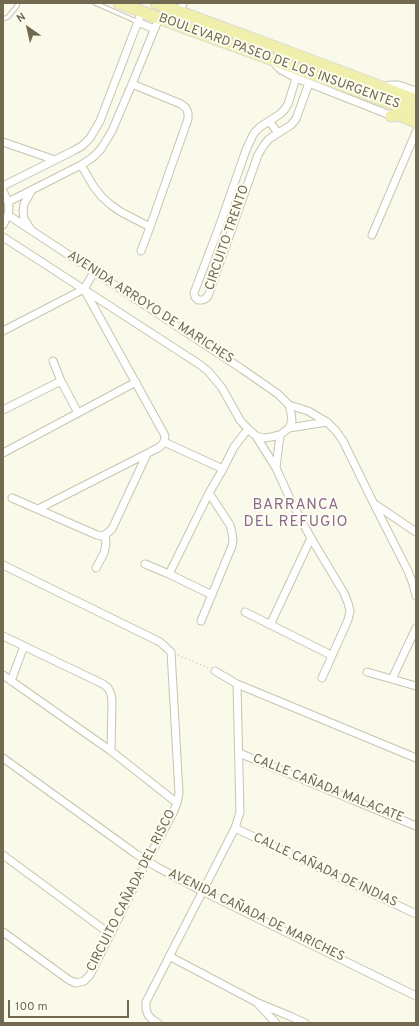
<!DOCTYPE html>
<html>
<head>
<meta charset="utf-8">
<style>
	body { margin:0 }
	#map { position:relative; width:419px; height:1026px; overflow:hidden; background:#fafaeb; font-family:Overpass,sans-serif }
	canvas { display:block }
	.frame { position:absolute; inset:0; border:4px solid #726951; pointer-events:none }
	.north { position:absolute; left:8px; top:8px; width:40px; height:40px; -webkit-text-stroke:3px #fdfdf1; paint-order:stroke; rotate:326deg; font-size:11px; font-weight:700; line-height:16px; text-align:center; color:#726951 }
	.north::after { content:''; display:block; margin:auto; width:14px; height:18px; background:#726951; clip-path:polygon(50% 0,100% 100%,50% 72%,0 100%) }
	.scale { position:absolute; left:8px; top:1000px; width:121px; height:18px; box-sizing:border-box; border:2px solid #726951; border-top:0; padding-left:5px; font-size:12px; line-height:14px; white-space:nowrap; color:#726951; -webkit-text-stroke:3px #fdfdf1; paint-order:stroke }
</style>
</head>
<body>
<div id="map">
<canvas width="419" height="1026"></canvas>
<div class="frame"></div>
<div class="north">N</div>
<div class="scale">100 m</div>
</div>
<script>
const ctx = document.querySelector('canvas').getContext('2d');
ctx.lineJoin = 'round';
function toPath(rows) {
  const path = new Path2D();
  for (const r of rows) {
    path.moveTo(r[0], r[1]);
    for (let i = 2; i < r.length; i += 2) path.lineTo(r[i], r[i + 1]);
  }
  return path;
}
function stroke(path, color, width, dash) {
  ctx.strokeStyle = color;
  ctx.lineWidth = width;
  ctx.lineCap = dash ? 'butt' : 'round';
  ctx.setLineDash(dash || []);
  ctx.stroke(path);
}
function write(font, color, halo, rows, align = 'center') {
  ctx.font = font + ' Overpass,sans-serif';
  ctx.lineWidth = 4;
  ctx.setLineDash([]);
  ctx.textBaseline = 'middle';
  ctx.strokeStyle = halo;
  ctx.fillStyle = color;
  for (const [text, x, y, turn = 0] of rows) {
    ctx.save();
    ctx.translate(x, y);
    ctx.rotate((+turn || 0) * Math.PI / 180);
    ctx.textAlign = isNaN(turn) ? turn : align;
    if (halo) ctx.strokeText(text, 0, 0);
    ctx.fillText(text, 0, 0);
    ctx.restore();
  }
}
const path = toPath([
	[178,655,208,668]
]);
const service = toPath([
	[95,3,138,22],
	[3,19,8,17,17,6,18,3]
]);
const minor = toPath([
	[180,12,183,3],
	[138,22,154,29],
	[272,61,281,70,296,78,395,117],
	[296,78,288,104,285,109,280,114,260,127,255,132,252,137,246,150,219,227,194,293,195,297,198,300,202,300,205,299,208,296,258,155,264,145,269,139,291,125,296,119,309,83],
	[132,84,181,104,186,108,188,113,188,119,150,227,141,251],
	[269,121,278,133],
	[3,142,55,160],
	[81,165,94,187,102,197,111,205,121,212,150,227],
	[3,186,73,151,82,146,90,138,100,121,142,11],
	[3,191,8,202,9,208,8,215,3,225],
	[8,202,81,165,92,158,101,149,112,131,132,84,159,18],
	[30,228,24,219,23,211,24,204,32,190],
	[372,235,416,132],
	[3,237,199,364,208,371,222,388,240,420,248,429,256,436,264,438,271,437,280,435,289,428,292,421,291,413,289,405,278,394,242,369,8,215],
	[85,291,163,432,165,436,164,442],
	[3,331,84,289,94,272],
	[53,361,61,381,78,413],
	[289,405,308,411,327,422,336,431,343,441,374,504,408,571,413,584,416,596],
	[3,410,61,381],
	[289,428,327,422],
	[256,436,276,468,292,503,311,538,344,593,348,603,350,611,348,620,322,678],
	[164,442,223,469],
	[3,453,136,382],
	[276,468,280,435],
	[12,498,97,535,101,536,105,535,112,529,147,454],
	[376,505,416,532],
	[38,509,154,450,160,447,164,442],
	[145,564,169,574,212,595],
	[3,565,160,642,171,652,179,793,177,803,173,813,147,861,90,975,84,981,76,983,69,980,3,932],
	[96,568,104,553,106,544,105,535],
	[169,574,209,493,223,469,234,447,248,429],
	[245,612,331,655],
	[201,621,232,546,233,540,232,533,230,525,209,493],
	[270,625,311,538],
	[3,636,103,684,108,688,111,694,112,700,111,751],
	[215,671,237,684,416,758],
	[367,672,416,686],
	[3,675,111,751,177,803],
	[392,679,416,628],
	[11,681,24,646],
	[239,753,416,826],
	[3,758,136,854,157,867,202,891,416,996],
	[235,828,416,914],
	[3,855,110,934],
	[169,956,258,1003,292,1017,305,1023],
	[259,1005,276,1023],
	[158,1023,153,1020,148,1015,146,1009,146,1002,235,828,240,812,237,684]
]);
const tertiary = toPath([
	[383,88,390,86,398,86,416,92]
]);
const primary = toPath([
	[119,3,188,29,416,112],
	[156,3,275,47,416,100],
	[391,116,399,115,416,122]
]);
const streetNames = [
	["BOULEVARD PASEO DE LOS INSURGENTES",279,62,20],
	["CIRCUITO TRENTO",228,238,-71],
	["AVENIDA ARROYO DE MARICHES",150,308,33],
	["CALLE CAÑADA MALACATE",328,789,22],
	["CALLE CAÑADA DE INDIAS",325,871,25],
	["CIRCUITO CAÑADA DEL RISCO",132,891,-63],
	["AVENIDA CAÑADA DE MARICHES",256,916,26]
];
const quarterNames = [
	["BARRANCA",296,506],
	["DEL REFUGIO",296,523]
];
stroke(service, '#c8c4af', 5.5);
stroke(minor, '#c8c4af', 9);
stroke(tertiary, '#c8c4af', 11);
stroke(primary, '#dad8d2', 13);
stroke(path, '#d1c8a9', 1.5, [1, 3]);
stroke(service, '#fff', 3.5);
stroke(minor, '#fff', 7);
stroke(tertiary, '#fff', 9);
stroke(primary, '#f0f0ac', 11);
write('13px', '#726951', '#fdfdf1', streetNames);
ctx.letterSpacing = '1px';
write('15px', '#8d698c', '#fdfdf1', quarterNames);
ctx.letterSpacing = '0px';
</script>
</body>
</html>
